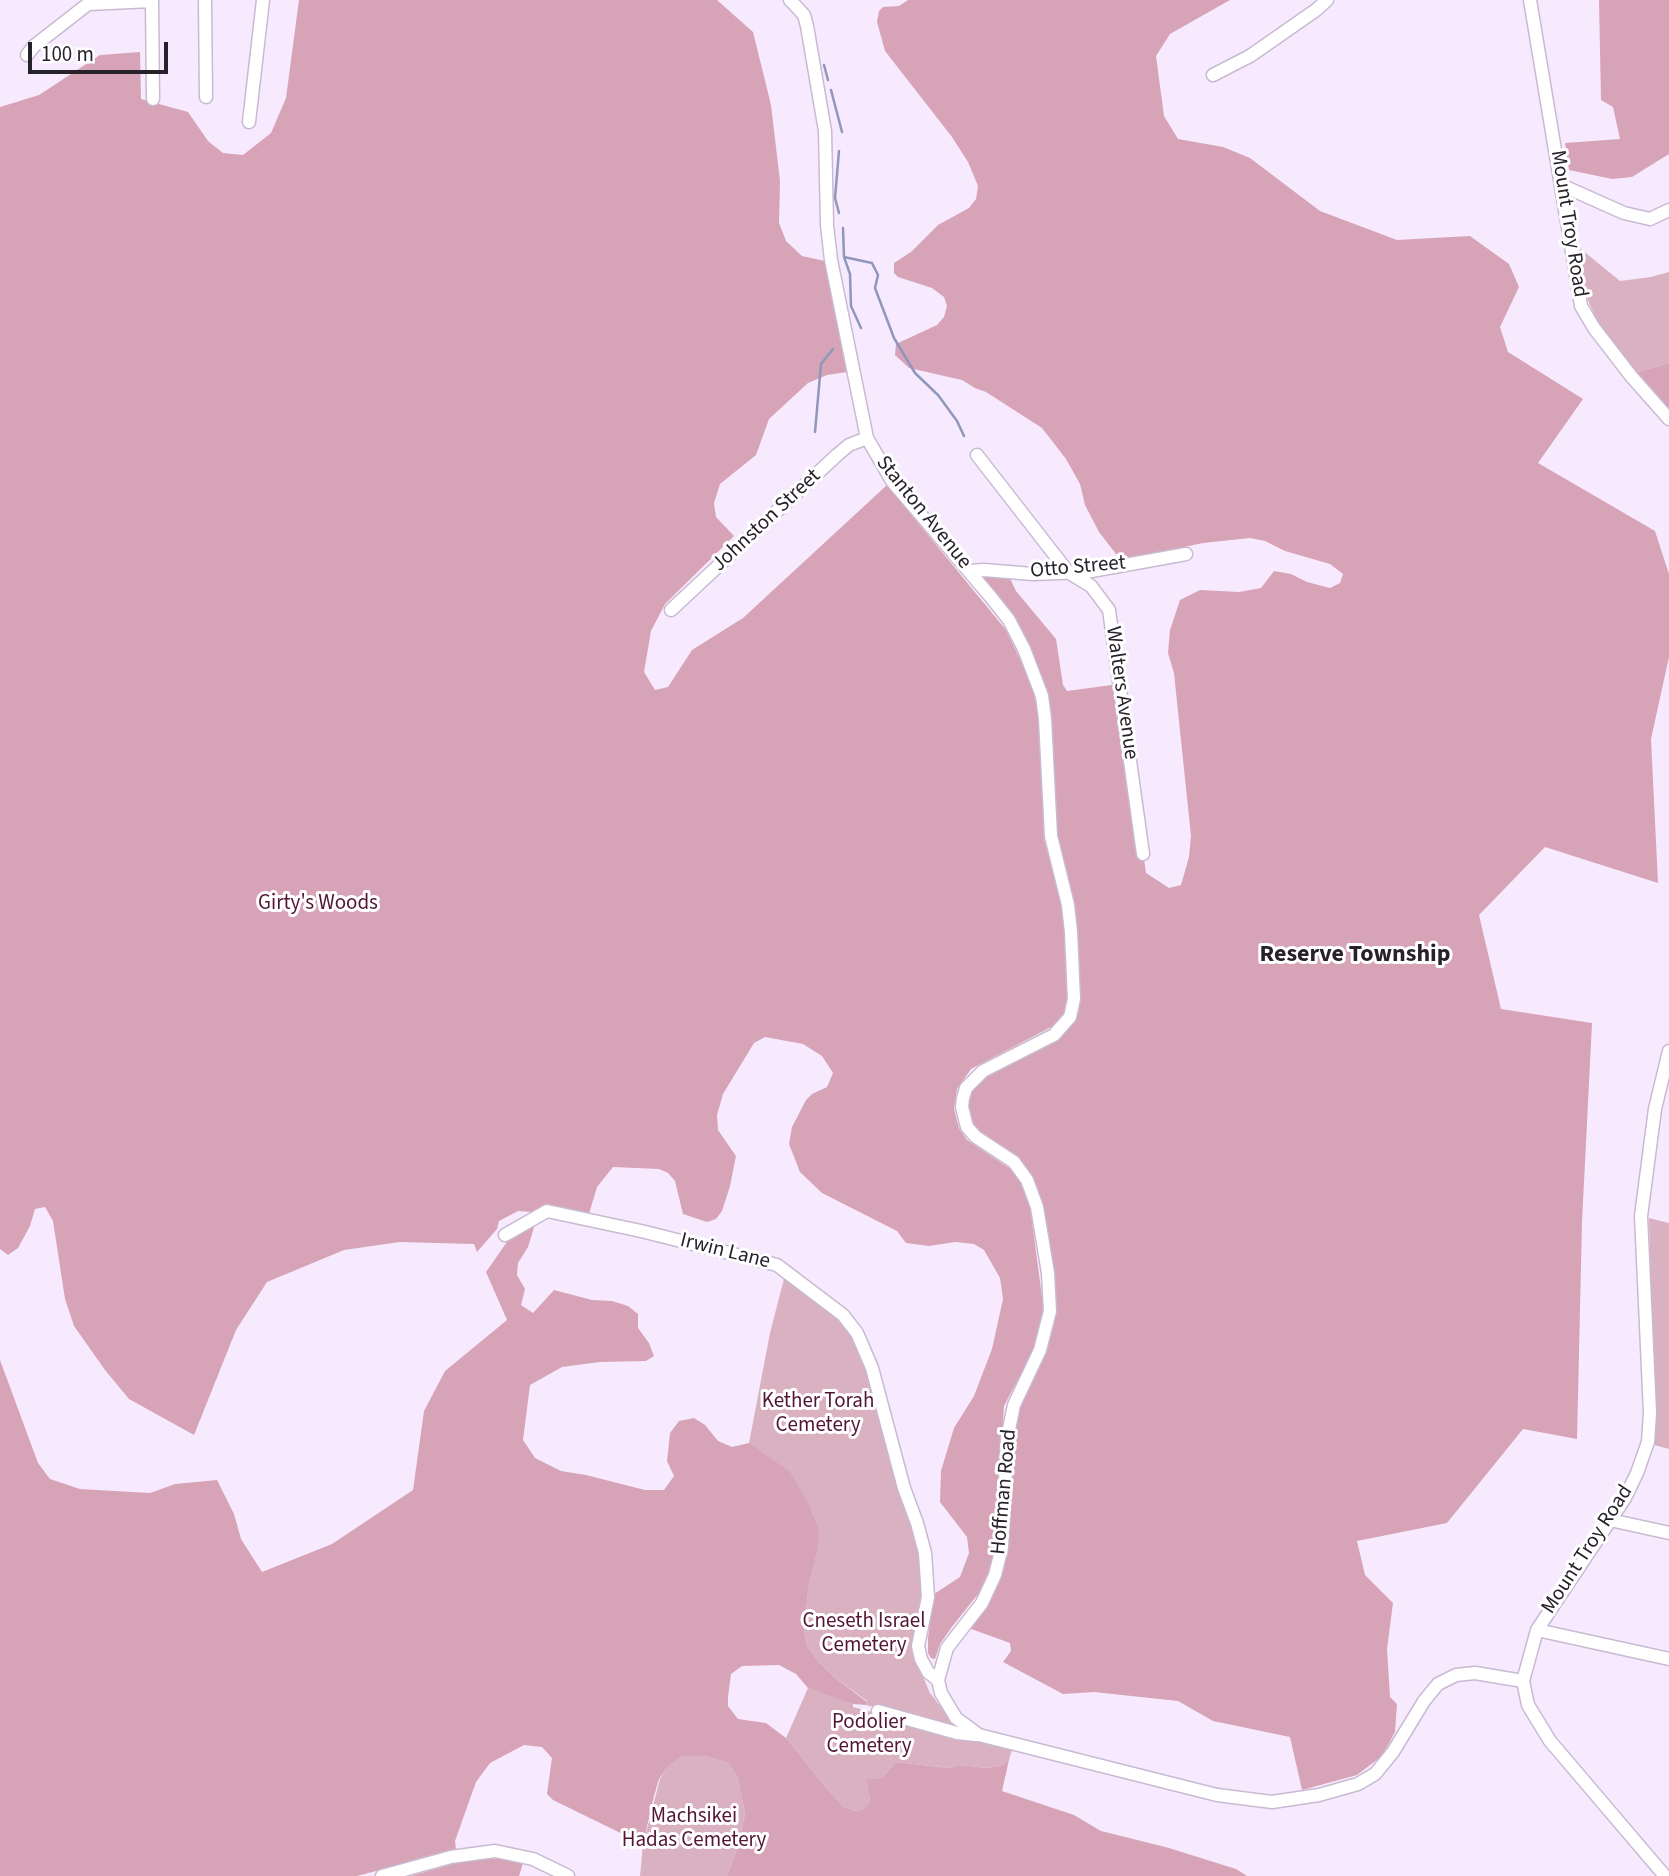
<!DOCTYPE html>
<html>
<head>
<meta charset="utf-8">
<style>
	body { margin:0 }
	#map { position:relative; width:1669px; height:1876px; overflow:hidden; background:#f7eaff; font-family:"Source Sans 3",sans-serif }
	canvas { display:block }
	.scale { position:absolute; left:28px; top:42px; width:140px; height:32px; box-sizing:border-box; border:4px solid #27212a; border-top:0; padding-left:9px; font-size:21px; line-height:24px; white-space:nowrap; color:#27212a; -webkit-text-stroke:5px #fff; paint-order:stroke }
</style>
</head>
<body>
<div id="map">
<canvas width="1669" height="1876"></canvas>
<div class="scale">100 m</div>
</div>
<script>
const ctx = document.querySelector('canvas').getContext('2d');
ctx.lineJoin = 'round';
function fillPath(path, color) {
  ctx.fillStyle = color;
  ctx.fill(path, 'evenodd');
}
function toPath(rows) {
  const path = new Path2D();
  for (const r of rows) {
    path.moveTo(r[0], r[1]);
    for (let i = 2; i < r.length; i += 2) path.lineTo(r[i], r[i + 1]);
  }
  return path;
}
function stroke(path, color, width, dash) {
  ctx.strokeStyle = color;
  ctx.lineWidth = width;
  ctx.lineCap = dash ? 'butt' : 'round';
  ctx.setLineDash(dash || []);
  ctx.stroke(path);
}
function write(font, color, halo, rows, align = 'center') {
  ctx.font = font + ' "Source Sans 3",sans-serif';
  ctx.lineWidth = 6;
  ctx.setLineDash([]);
  ctx.textBaseline = 'middle';
  ctx.strokeStyle = halo;
  ctx.fillStyle = color;
  for (const [text, x, y, turn = 0] of rows) {
    ctx.save();
    ctx.translate(x, y);
    ctx.rotate((+turn || 0) * Math.PI / 180);
    ctx.textAlign = isNaN(turn) ? turn : align;
    if (halo) ctx.strokeText(text, 0, 0);
    ctx.fillText(text, 0, 0);
    ctx.restore();
  }
}
const green = toPath([
	[1576,245,1620,281,1651,277,1669,272,1669,363,1637,372,1617,348,1599,324,1589,303,1580,273],
	[1649,1218,1669,1223,1669,1449,1654,1445,1655,1433],
	[785,1275,838,1319,853,1338,866,1365,909,1513,923,1572,925,1596,916,1660,930,1693,958,1729,866,1705,867,1701,834,1677,818,1661,807,1646,804,1630,809,1582,817,1553,749,1443,770,1333],
	[808,1688,833,1696,853,1704,853,1707,1012,1750,1009,1760,1000,1766,989,1768,959,1765,949,1768,896,1762,881,1779,868,1782,870,1801,864,1809,855,1811,844,1807,827,1789,786,1738],
	[682,1756,705,1756,728,1763,738,1778,745,1814,738,1846,727,1876,640,1876,643,1844,660,1779,668,1765]
]);
const forest = toPath([
	[299,0,717,0,753,32,771,105,780,181,779,223,786,241,802,256,825,261,847,372,827,375,808,383,769,419,756,455,720,484,714,503,716,517,734,536,665,604,651,631,644,672,655,690,668,687,692,650,743,618,887,485,1006,630,1032,684,1040,724,1044,839,1063,910,1067,996,1064,1013,1055,1025,971,1069,957,1089,954,1109,959,1128,967,1140,1012,1170,1023,1184,1029,1199,1044,1312,1036,1345,1004,1406,994,1556,986,1584,951,1628,940,1644,935,1659,931,1658,928,1653,928,1638,934,1594,960,1577,969,1553,967,1537,940,1502,941,1471,954,1428,974,1396,992,1349,1003,1299,1000,1278,984,1250,974,1244,955,1242,929,1246,906,1243,897,1231,822,1193,800,1172,789,1144,792,1127,806,1100,812,1094,827,1087,833,1073,822,1056,803,1044,765,1037,754,1043,723,1094,717,1115,718,1130,736,1156,730,1186,722,1211,716,1219,707,1222,683,1214,675,1181,668,1173,659,1169,613,1167,597,1187,588,1217,545,1208,532,1212,518,1211,499,1221,497,1229,477,1252,474,1244,400,1242,344,1250,267,1282,236,1330,194,1435,129,1399,105,1370,74,1326,65,1299,53,1221,45,1207,35,1209,30,1226,18,1248,8,1255,0,1249,0,107,39,95,100,55,140,52,141,99,188,112,208,141,223,153,243,155,271,133,286,98],
	[908,0,1230,0,1170,34,1156,56,1164,116,1178,139,1223,147,1250,158,1320,211,1397,240,1470,236,1509,264,1519,287,1500,327,1508,352,1583,399,1538,463,1655,531,1669,574,1669,657,1651,739,1658,883,1545,847,1479,915,1501,1009,1592,1023,1582,1222,1577,1439,1523,1429,1447,1523,1357,1541,1365,1575,1393,1603,1387,1649,1390,1697,1397,1704,1395,1732,1382,1756,1357,1775,1302,1790,1290,1737,1213,1721,1178,1701,1094,1692,1063,1694,1003,1662,1011,1651,1010,1643,963,1626,995,1575,1007,1439,1050,1311,1027,1180,967,1127,966,1088,1063,1027,1074,980,1051,836,1045,719,1024,649,969,571,1007,572,1016,591,1056,639,1063,685,1067,691,1119,684,1146,873,1169,888,1181,885,1189,857,1191,836,1174,673,1168,653,1170,630,1180,600,1200,590,1239,592,1261,588,1274,571,1291,574,1307,582,1330,588,1340,583,1343,574,1330,564,1285,551,1265,541,1250,538,1203,543,1132,558,1116,554,1099,532,1085,505,1080,484,1066,459,1042,428,986,392,975,388,962,380,909,368,895,355,896,344,937,325,944,317,947,306,944,297,932,288,898,277,894,273,894,263,911,252,938,225,969,208,976,199,978,186,968,162,952,137,885,51,877,22,879,11,883,7,899,6],
	[1599,0,1669,0,1669,154,1632,177,1612,179,1569,170,1565,143,1620,139,1613,107,1601,100],
	[1669,363,1669,410,1637,372],
	[535,1224,528,1247,518,1263,517,1275,525,1289,521,1305,533,1313,554,1290,592,1300,612,1301,628,1306,638,1314,638,1328,649,1343,654,1356,646,1361,600,1362,562,1367,530,1385,523,1440,535,1458,561,1471,586,1475,645,1490,664,1490,674,1476,667,1461,670,1433,679,1421,694,1418,705,1425,718,1441,732,1447,749,1443,790,1472,808,1503,819,1531,817,1553,809,1583,804,1630,807,1646,818,1661,834,1677,867,1702,866,1705,853,1704,808,1688,796,1674,779,1665,742,1666,731,1674,728,1697,728,1706,738,1719,766,1723,786,1738,827,1789,844,1807,855,1811,864,1809,870,1801,867,1779,881,1779,896,1762,949,1768,959,1765,989,1768,1000,1766,1009,1760,1002,1791,1074,1815,1101,1831,1169,1848,1236,1869,1247,1876,727,1876,738,1846,745,1814,738,1778,728,1763,705,1756,682,1756,668,1766,659,1779,654,1796,643,1844,553,1800,547,1794,552,1758,542,1747,524,1745,490,1763,476,1782,455,1841,456,1850,357,1876,0,1876,0,1360,38,1463,50,1479,80,1489,150,1493,175,1484,217,1480,234,1514,241,1539,262,1572,332,1544,413,1490,424,1411,445,1371,507,1320,486,1272,509,1239],
	[474,1858,501,1859,523,1863,519,1876,411,1876]
]);
const stream = toPath([
	[824,65,828,80],
	[831,90,842,132],
	[839,213,835,198,839,151],
	[843,228,844,257,850,274,851,306,861,328],
	[844,257,872,263,878,275,875,288,894,338,915,373,938,395,957,421,964,436],
	[815,432,821,364,833,349]
]);
const minor = toPath([
	[152,0,153,99],
	[205,0,206,97],
	[790,0,804,15,807,26,825,131,827,225,831,260,867,438,892,481,990,596,1009,620,1024,649,1042,696,1045,719,1051,836,1068,905,1071,932,1074,999,1070,1017,1054,1035,983,1071,966,1088,963,1098,962,1107,967,1127,976,1137,1014,1162,1027,1180,1037,1207,1048,1273,1050,1311,1040,1350,1014,1405,1007,1439,1002,1547,995,1575,982,1603,947,1648,938,1680,941,1693,956,1718,979,1735,1217,1795,1272,1802,1319,1795,1358,1784,1375,1774,1393,1752,1424,1701,1438,1684,1456,1675,1475,1673,1523,1681],
	[1530,0,1581,306,1594,328,1631,376,1669,419],
	[27,55,34,46,88,4,152,1],
	[1213,75,1250,56,1316,10,1327,0],
	[249,122,263,0],
	[1561,185,1624,213,1650,219,1669,210],
	[977,455,1068,572,1091,586,1109,610,1143,854],
	[969,571,984,570,1033,574,1086,572,1186,554],
	[671,610,837,455,849,445,867,438],
	[505,1235,547,1211,641,1231,777,1265,843,1315,857,1333,872,1368,904,1488,917,1523,925,1553,928,1597,918,1646,921,1659,928,1672,938,1680],
	[1610,1520,1669,1533],
	[1537,1630,1669,1659],
	[878,1711,957,1733,976,1735],
	[382,1876,451,1857,495,1851,533,1859,568,1876],
	[1665,1876,1550,1741,1528,1705,1523,1681,1537,1630,1625,1498,1637,1473,1648,1442,1650,1413,1641,1216,1655,1109,1669,1051]
]);
const streetNames = [
	["Mount Troy Road",1568,224,81],
	["Stanton Avenue",923,513,51],
	["Johnston Street",767,521,-43],
	["Otto Street",1078,568,-5],
	["Walters Avenue",1121,693,82],
	["Irwin Lane",725,1252,14],
	["Hoffman Road",1005,1492,-85],
	["Mount Troy Road",1588,1550,-57]
];
const parkNames = [
	["Girty's Woods",318,904],
	["Kether Torah",818,1402],
	["Cemetery",818,1426],
	["Cneseth Israel",864,1622],
	["Cemetery",864,1646],
	["Podolier",869,1723],
	["Cemetery",869,1747],
	["Machsikei",694,1817],
	["Hadas Cemetery",694,1841]
];
const quarterNames = [
	["Reserve Township",1355,956]
];
fillPath(green, '#d9b1c0');
fillPath(forest, '#d7a3b7');
stroke(stream, '#8f97ba', 2.5);
stroke(minor, '#c9bad2', 15);
stroke(minor, '#fff', 12);
write('21px', '#27212a', '#fff', streetNames);
write('21px', '#531533', '#fff', parkNames);
write('bold 24px', '#27212a', '#fff', quarterNames);
</script>
</body>
</html>
